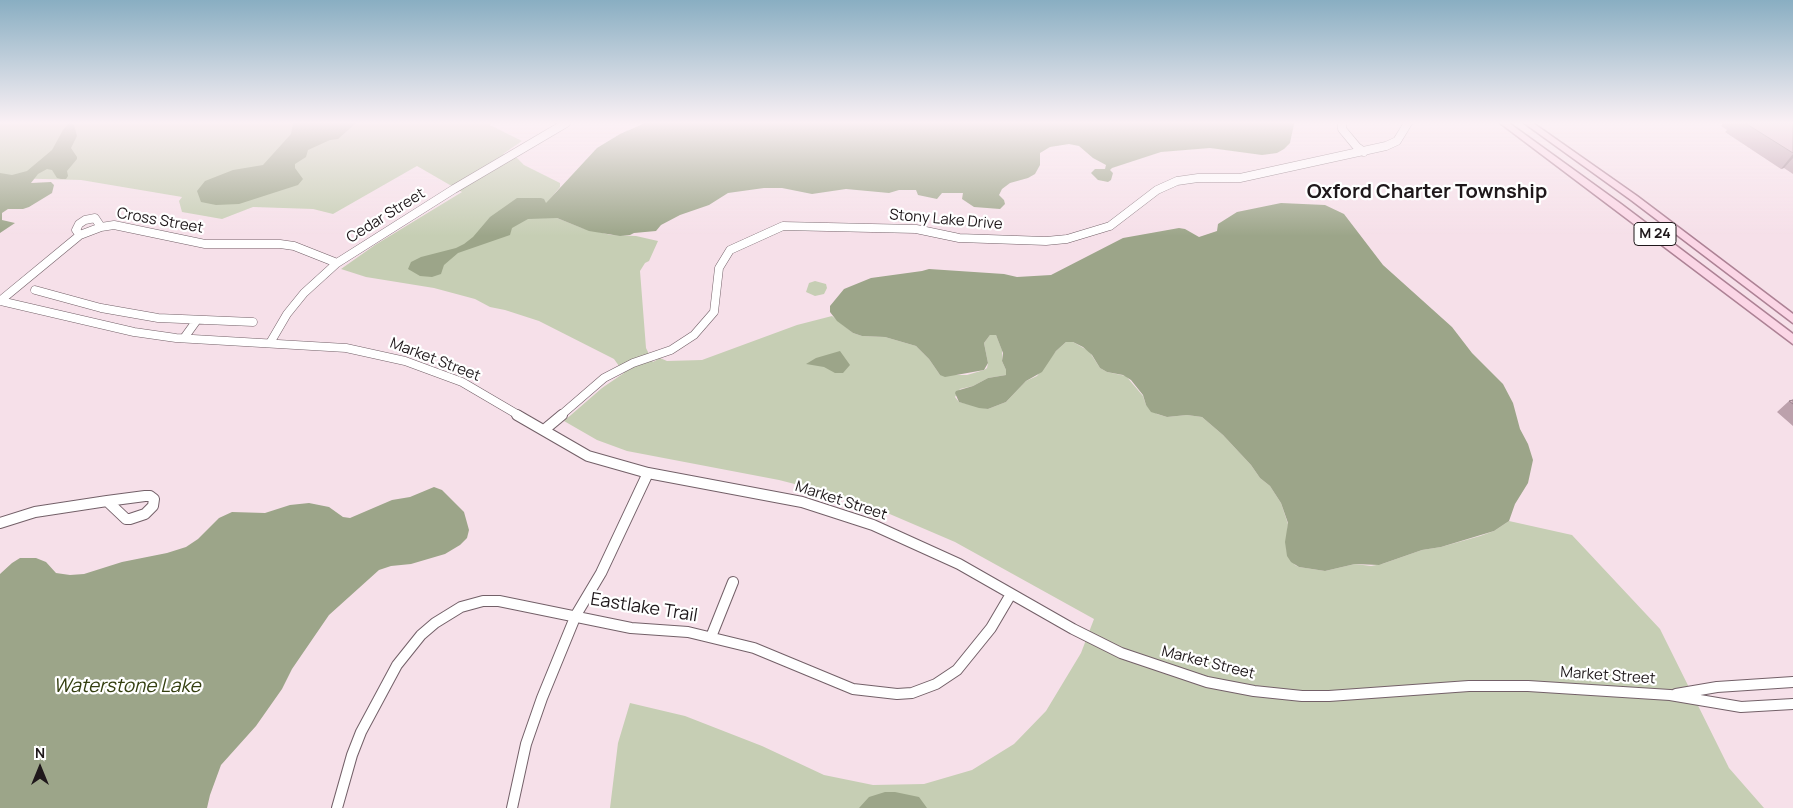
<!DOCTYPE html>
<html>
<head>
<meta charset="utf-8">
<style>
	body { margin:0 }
	#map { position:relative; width:1793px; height:808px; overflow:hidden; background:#f6e0e9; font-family:Manrope,sans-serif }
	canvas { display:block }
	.north { position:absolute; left:15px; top:743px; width:50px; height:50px; -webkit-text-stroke:4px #fff; paint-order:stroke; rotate:0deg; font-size:14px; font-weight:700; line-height:20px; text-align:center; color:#1f181b }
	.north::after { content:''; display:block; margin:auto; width:18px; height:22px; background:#1f181b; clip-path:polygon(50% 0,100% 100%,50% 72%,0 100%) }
</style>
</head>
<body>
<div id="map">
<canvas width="1793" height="808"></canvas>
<div class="north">N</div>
</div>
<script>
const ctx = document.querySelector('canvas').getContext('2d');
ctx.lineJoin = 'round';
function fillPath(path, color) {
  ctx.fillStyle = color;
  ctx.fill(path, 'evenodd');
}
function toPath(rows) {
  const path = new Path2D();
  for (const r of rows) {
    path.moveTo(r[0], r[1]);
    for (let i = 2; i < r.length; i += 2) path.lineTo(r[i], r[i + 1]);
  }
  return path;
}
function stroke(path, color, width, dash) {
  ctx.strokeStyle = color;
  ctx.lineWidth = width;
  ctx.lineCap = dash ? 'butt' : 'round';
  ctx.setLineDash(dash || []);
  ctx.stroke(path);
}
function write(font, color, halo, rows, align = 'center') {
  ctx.font = font + ' Manrope,sans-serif';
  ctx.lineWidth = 4.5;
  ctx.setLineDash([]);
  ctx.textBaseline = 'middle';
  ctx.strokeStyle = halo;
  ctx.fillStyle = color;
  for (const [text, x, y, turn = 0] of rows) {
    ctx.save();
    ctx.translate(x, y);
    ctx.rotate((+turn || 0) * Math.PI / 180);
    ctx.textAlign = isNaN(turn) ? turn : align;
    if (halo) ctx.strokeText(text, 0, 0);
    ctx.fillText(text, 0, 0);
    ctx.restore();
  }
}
const green = toPath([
	[0,123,492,123,490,125,522,141,503,154,517,158,524,165,560,183,560,187,546,204,557,218,582,228,611,235,636,236,658,241,649,261,645,263,640,271,646,348,653,362,660,358,667,361,702,360,797,325,832,316,853,333,862,336,885,337,916,346,929,359,940,375,967,375,984,370,987,368,988,363,984,343,990,335,993,334,996,335,1002,350,1002,361,1006,370,1006,375,988,378,973,386,960,389,955,397,959,402,988,409,1006,402,1026,381,1037,376,1056,351,1066,342,1073,342,1089,351,1100,368,1107,372,1126,376,1143,396,1146,405,1157,414,1167,417,1187,415,1202,417,1223,435,1251,465,1260,478,1270,486,1281,503,1288,524,1286,549,1295,565,1299,567,1325,571,1355,564,1371,566,1382,564,1422,550,1441,547,1480,536,1494,531,1509,521,1572,535,1660,629,1729,768,1764,808,610,808,618,743,630,703,685,716,762,746,824,775,873,785,924,784,972,770,1014,744,1046,711,1081,653,1094,619,955,542,878,509,834,494,779,480,627,451,597,440,564,421,602,388,624,373,614,359,539,321,505,310,490,307,475,299,434,288,366,277,341,269,375,245,462,192,417,166,333,214,313,209,253,207,222,219,182,212,179,201,182,197,81,180,5,178,0,182],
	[815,281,826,284,827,288,824,294,815,296,806,292,809,283]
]);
const water = toPath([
	[69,123,74,125,77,136,71,148,77,157,77,159,67,171,68,176,66,179,61,179,57,178,52,170,47,169,38,174,31,183,51,182,54,185,52,193,29,207,23,209,8,209,2,213,2,220,15,223,0,233,0,173,12,175,27,171,52,150,63,130],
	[293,123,356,123,338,139,330,140,308,150,306,157,295,164,295,168,303,179,298,185,239,204,216,205,201,202,197,191,205,181,233,170,263,165,291,134],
	[645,123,1294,123,1294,124,1290,143,1284,149,1277,153,1262,155,1210,148,1161,152,1112,168,1110,170,1113,173,1111,180,1108,182,1098,180,1091,173,1095,169,1105,169,1106,165,1093,158,1079,146,1069,144,1050,147,1040,153,1040,165,1035,174,1028,178,1010,183,1002,189,999,195,1004,200,1005,204,1000,209,974,207,962,199,963,193,942,193,937,199,918,195,916,190,899,190,889,193,846,189,812,194,782,188,764,188,728,193,709,205,680,215,661,225,656,231,634,233,630,235,620,236,589,231,557,218,528,219,512,228,510,235,458,253,444,265,441,274,432,277,420,276,408,269,411,262,421,257,456,248,464,244,473,237,490,217,517,198,541,198,544,199,546,203,597,148,620,134],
	[1281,203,1325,205,1344,214,1383,265,1452,327,1472,353,1503,384,1513,403,1520,429,1528,444,1533,460,1528,483,1515,504,1509,521,1494,531,1441,547,1422,550,1379,565,1355,564,1325,571,1299,567,1291,562,1287,556,1285,542,1288,523,1281,503,1270,486,1260,478,1251,465,1223,435,1202,417,1187,415,1167,417,1151,412,1146,405,1143,395,1131,380,1123,375,1107,372,1100,368,1092,355,1083,347,1073,342,1066,342,1056,351,1042,372,1026,381,1006,402,988,409,979,408,959,402,955,393,956,391,973,386,988,378,1006,375,1006,370,1002,361,1003,353,996,335,990,335,984,343,988,363,984,370,945,377,940,375,929,359,916,346,885,337,862,336,853,333,837,321,830,312,830,306,844,289,871,278,922,271,929,269,1004,274,1017,277,1051,275,1123,238,1179,228,1185,229,1199,237,1217,231,1218,224,1237,212],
	[840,351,850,365,843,373,835,373,824,367,806,364,816,358],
	[434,487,442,490,464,512,469,530,467,538,460,545,445,554,411,564,391,566,379,570,329,615,292,669,282,689,256,726,221,765,210,795,207,808,0,808,0,574,12,563,20,558,36,558,46,562,56,573,70,575,84,574,122,562,167,553,186,547,198,539,219,518,232,512,265,513,290,505,309,503,329,507,343,517,350,518,392,500,410,497],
	[885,792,895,792,919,797,927,808,859,808,869,797]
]);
const minorFar1 = toPath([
	[1342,123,1342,129,1357,147,1364,152],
	[80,235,76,230,79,224,85,220,95,218,101,227],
	[35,290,101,308,158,318,253,322],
	[0,301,134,332,176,338,346,348,405,361,462,382,520,416],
	[0,301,80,235,101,227,114,225,205,244,280,244,294,246,337,263],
	[184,338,197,320],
	[270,343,287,314,304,293,337,263,454,189,566,123],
	[560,416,604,378,633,363,671,350,694,335,714,312,719,268,730,250,783,226,916,229,959,238,1046,241,1067,239,1110,226,1157,190,1177,181,1198,178,1240,178,1386,146,1397,141,1408,123]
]);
const minor = toPath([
	[517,415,588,456,648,473,802,502,873,525,959,564,1073,629,1121,653,1207,682,1254,691,1302,696,1329,696,1469,686,1528,686,1670,695,1741,707,1793,704],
	[544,430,562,415],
	[145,496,150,496,154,499,153,506,145,514,130,519,126,519,107,501,145,496],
	[0,523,35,512,107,501],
	[711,637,733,582],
	[1676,694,1717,687,1793,682],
	[337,808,352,755,361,732,397,665,421,635,435,623,461,607,483,601,499,601,631,628,688,632,754,648,853,689,897,694,912,693,936,684,957,670,991,628,1011,594],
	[512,808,526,744,542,698,576,615,601,573,648,473]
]);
const major = toPath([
	[1500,123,1509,123,1621,204,1793,334,1793,344,1500,123],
	[1524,123,1533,123,1637,196,1793,314,1793,323,1631,200,1524,123]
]);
const wall = toPath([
	[1723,123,1793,123,1793,174,1784,168,1781,169,1725,132,1727,130,1721,126],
	[1793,400,1793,426,1777,412,1789,401]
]);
const shadedWall = toPath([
	[1793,154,1793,158,1784,168,1781,169]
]);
const building = toPath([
	[1745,123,1793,123,1793,153,1745,123],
	[1793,400,1793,404,1789,401,1793,400]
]);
const shields = [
	[1655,234,42]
];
const shieldNames = [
	["M 24",1655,234]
];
const streetNames = [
	["Cedar Street",386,216,-32],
	["Stony Lake Drive",946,220,5],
	["Cross Street",160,221,10],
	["Market Street",435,360,21],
	["Market Street",841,501,18],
	["Market Street",1208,663,14],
	["Market Street",1608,676,4]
];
const nearStreetnames = [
	["Eastlake Trail",644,608,9]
];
const nearWaternames = [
	["Waterstone Lake",127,687]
];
const districtNames = [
	["Oxford Charter Township",1427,192]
];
fillPath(green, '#c6ceb4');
fillPath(water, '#9ca589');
stroke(minorFar1, '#736068', 9);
stroke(minor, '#736068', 12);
stroke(major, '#ad8295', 3);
stroke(minorFar1, '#fff', 8);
stroke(minor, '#fff', 10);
fillPath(major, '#fbd6e6');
fillPath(wall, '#bca1ac');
fillPath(shadedWall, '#99838c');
fillPath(building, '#dbbbc8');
stroke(building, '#99838c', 1);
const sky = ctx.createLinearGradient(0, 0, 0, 236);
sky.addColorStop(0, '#89aec2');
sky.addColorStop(0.52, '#fbf1f5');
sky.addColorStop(1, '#fbf1f500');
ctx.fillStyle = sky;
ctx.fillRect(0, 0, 1793, 236);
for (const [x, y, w] of shields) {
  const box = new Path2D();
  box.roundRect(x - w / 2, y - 11.5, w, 23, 4);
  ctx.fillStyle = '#fff';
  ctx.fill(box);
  stroke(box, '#1f181b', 1);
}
write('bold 14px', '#1f181b', null, shieldNames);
write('15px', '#1f181b', '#fff', streetNames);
write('18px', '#1f181b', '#fff', nearStreetnames);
write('italic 19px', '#343f10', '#fff', nearWaternames);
write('bold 20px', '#1f181b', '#fff', districtNames);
</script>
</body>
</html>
